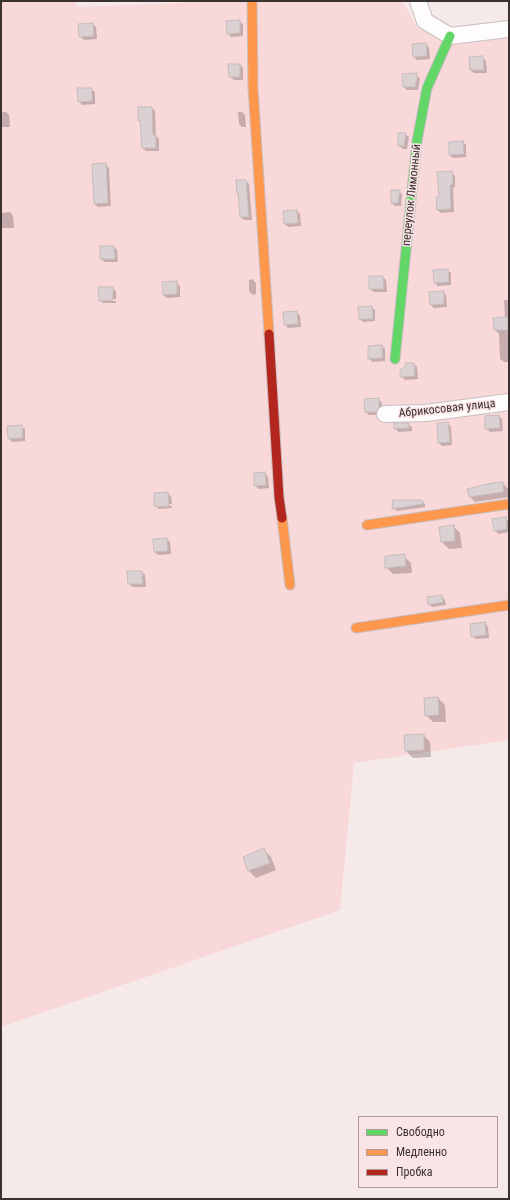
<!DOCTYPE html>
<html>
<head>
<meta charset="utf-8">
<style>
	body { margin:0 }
	#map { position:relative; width:510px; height:1200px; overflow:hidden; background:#f6e9ea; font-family:"Roboto Condensed",sans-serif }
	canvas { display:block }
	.frame { position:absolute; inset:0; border:2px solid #3a3131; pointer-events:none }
	.legend { position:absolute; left:358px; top:1116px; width:140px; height:72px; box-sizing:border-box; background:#fbe4e5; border:1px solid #ae9c9d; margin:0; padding:5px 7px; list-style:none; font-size:12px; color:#3a3131 }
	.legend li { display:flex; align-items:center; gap:8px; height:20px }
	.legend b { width:20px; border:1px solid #ae9c9d }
</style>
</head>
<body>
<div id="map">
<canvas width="510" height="1200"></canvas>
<div class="frame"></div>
<ul class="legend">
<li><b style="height:5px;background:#63d668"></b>Свободно</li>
<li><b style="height:5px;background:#ff974d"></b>Медленно</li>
<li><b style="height:5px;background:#b3261e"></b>Пробка</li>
</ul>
</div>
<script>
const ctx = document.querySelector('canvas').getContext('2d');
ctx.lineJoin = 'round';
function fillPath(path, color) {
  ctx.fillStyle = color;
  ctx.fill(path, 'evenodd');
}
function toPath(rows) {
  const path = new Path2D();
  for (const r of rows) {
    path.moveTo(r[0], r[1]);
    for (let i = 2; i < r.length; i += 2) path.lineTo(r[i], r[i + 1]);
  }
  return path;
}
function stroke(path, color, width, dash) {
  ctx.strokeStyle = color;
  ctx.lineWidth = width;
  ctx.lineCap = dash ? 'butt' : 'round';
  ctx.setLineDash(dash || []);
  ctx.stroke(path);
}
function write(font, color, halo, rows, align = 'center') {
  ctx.font = font + ' "Roboto Condensed",sans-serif';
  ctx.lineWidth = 3;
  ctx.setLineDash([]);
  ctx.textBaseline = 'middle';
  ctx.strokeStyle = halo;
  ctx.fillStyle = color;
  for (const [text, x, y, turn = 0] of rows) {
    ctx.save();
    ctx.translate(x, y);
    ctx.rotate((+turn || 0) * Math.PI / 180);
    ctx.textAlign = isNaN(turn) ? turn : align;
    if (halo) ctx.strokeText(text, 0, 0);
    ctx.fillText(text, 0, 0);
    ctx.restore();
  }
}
const green = toPath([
	[1,1,76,1,76,7,225,1,402,1,418,28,451,45,509,38,509,740,354,763,340,910,1,1027]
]);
const shadow = toPath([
	[239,21,243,24,243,36,231,37,228,33],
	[93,24,96,27,97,39,84,40,80,36],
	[426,44,429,48,430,59,417,60,414,57],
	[470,58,483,58,486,61,487,73,474,73,470,70],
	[240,65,243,68,243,80,234,80,230,77],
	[416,75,420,78,418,90,407,90,404,87],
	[91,89,95,92,95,104,82,105,79,101],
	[152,108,155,111,156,136,159,139,159,151,146,151,143,148,141,122,139,120],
	[1,112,6,112,9,115,10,127,1,127],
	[238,112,242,112,245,115,246,127,242,127,239,124],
	[405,134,409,137,407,149,403,149,399,146],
	[463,142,466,145,466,157,453,158,450,155],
	[106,165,109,168,111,206,98,207,95,204],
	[451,172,455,176,455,187,453,188,454,212,441,213,438,210,440,198],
	[246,181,249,184,252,220,244,220,241,217,239,195,238,193],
	[399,191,402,194,401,206,395,206,392,203],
	[297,211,300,214,301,226,288,227,284,223],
	[10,212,13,216,14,228,1,228,1,213],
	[101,247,114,247,117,250,118,262,105,262,101,259],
	[447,270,451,273,451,285,438,286,435,283],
	[383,277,386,280,387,292,374,292,370,289],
	[252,279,256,283,256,294,253,295,249,291,249,280],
	[176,282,180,286,180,297,167,298,164,295],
	[112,288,116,291,116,299,102,299,102,301,116,301,116,303,103,303,100,300],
	[443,292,446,295,447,307,434,308,431,305],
	[504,300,509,300,509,362,504,362,500,359,499,334,495,330,505,318],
	[371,307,375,310,375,321,363,322,360,319],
	[297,312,300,316,301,327,288,328,285,325],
	[382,346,385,349,385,361,373,362,369,359],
	[414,364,417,367,418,379,405,380,401,376],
	[378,399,382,403,382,410,379,415,369,415,366,412],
	[499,416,502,419,503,431,490,432,486,428],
	[448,423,451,427,452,445,442,446,439,443],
	[408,424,412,427,412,431,399,432,395,429],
	[21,426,25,429,25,441,12,442,9,438],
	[265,473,268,477,269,488,259,489,255,486],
	[503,483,508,489,509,497,475,502,470,497],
	[168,493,171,497,172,504,157,505,157,507,172,506,172,508,159,509,155,506],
	[422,501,425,504,425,507,397,511,393,508],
	[505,518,509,522,509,532,498,534,495,530],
	[453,526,460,533,462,548,449,549,442,542,440,528],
	[167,539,170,542,171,554,158,555,155,552],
	[404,556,411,563,412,573,393,574,386,567],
	[142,572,145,575,146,587,133,587,129,584],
	[442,597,445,600,446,605,432,607,429,604],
	[485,623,488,627,489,638,476,639,472,636],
	[438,698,445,705,446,722,433,722,426,715],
	[423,735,430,742,431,757,413,758,406,751],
	[264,850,271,857,276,870,256,878,249,871,244,858]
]);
const building = toPath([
	[240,20,240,33,227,34,226,21,240,20],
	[93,23,94,36,79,37,78,24,93,23],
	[426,43,427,56,413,57,412,44,426,43],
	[483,56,484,70,470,70,469,57,483,56],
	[228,64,240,64,240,77,229,77,228,64],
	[417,73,417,79,415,87,403,87,402,74,417,73],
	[77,88,92,88,92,101,78,102,77,88],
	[138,107,152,107,153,135,156,135,156,148,142,148,140,120,138,121,138,107],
	[398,133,406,133,404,146,398,146,398,133],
	[463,141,464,154,449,155,449,142,463,141],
	[106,163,108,203,94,204,92,164,106,163],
	[452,171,453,184,450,185,451,209,437,210,436,197,439,197,437,172,452,171],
	[236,180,246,180,249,217,240,217,238,193,237,193,236,180],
	[391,190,400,190,398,203,391,203,391,190],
	[297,210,298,223,284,224,283,211,297,210],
	[100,246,114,246,115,259,100,259,100,246],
	[448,269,449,282,434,283,433,270,448,269],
	[369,276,383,276,384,289,369,289,369,276],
	[177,281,177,294,163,295,162,282,177,281],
	[98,287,113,287,113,300,99,301,98,287],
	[444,291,444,304,430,305,429,292,444,291],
	[372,306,373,319,359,319,358,307,372,306],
	[297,311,298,324,284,325,283,312,297,311],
	[508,317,508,330,494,330,493,318,508,317],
	[382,345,383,358,368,359,368,346,382,345],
	[406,363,414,363,415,376,400,377,400,370,405,367,406,363],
	[379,398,379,407,376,412,365,412,364,399,379,398],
	[499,415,500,428,485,429,485,416,499,415],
	[448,422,450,442,438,443,437,423,448,422],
	[394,423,409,423,409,428,394,429,394,423],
	[22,425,23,438,8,439,7,426,22,425],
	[265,472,266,485,254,486,254,473,265,472],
	[503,482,504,492,469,497,467,489,492,483,503,482],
	[168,492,169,506,154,506,154,493,168,492],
	[393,500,422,500,423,504,392,509,393,500],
	[506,517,507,529,494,531,492,519,506,517],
	[454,525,455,541,441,542,439,527,454,525],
	[167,538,168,551,154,552,153,539,167,538],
	[405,554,406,566,385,568,385,556,405,554],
	[127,571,142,571,143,584,128,584,127,571],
	[442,595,443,602,428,605,427,597,442,595],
	[485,622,486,635,471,637,470,624,485,622],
	[438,697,439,715,425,716,424,698,438,697],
	[424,734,424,750,405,751,404,735,424,734],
	[264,848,270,863,248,871,243,857,264,848]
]);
const street = toPath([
	[418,1,425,21,450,36,509,29],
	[385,414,426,413,509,402]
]);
const fast = toPath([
	[395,359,417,141,427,88,450,36]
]);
const slow = toPath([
	[252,1,253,88,269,334],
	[282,518,290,585],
	[367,525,509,504],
	[356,628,509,605]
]);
const jam = toPath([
	[269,334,279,497,282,518]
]);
const streetNames = [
	["переулок Лимонный",412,195,-84],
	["Абрикосовая улица",447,409,-6]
];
fillPath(green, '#f9d8da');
fillPath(shadow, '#0003');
fillPath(building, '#dcd1d2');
stroke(building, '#c7bdbd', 1);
stroke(street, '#c8bebf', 18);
stroke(fast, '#c8bebf', 11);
stroke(slow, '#c8bebf', 11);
stroke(jam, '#c8bebf', 11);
stroke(street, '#fefcfc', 16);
stroke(fast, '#63d668', 9);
stroke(slow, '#ff974d', 9);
stroke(jam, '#b3261e', 9);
write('12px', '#3a3131', '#fbe4e5', streetNames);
</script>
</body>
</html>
